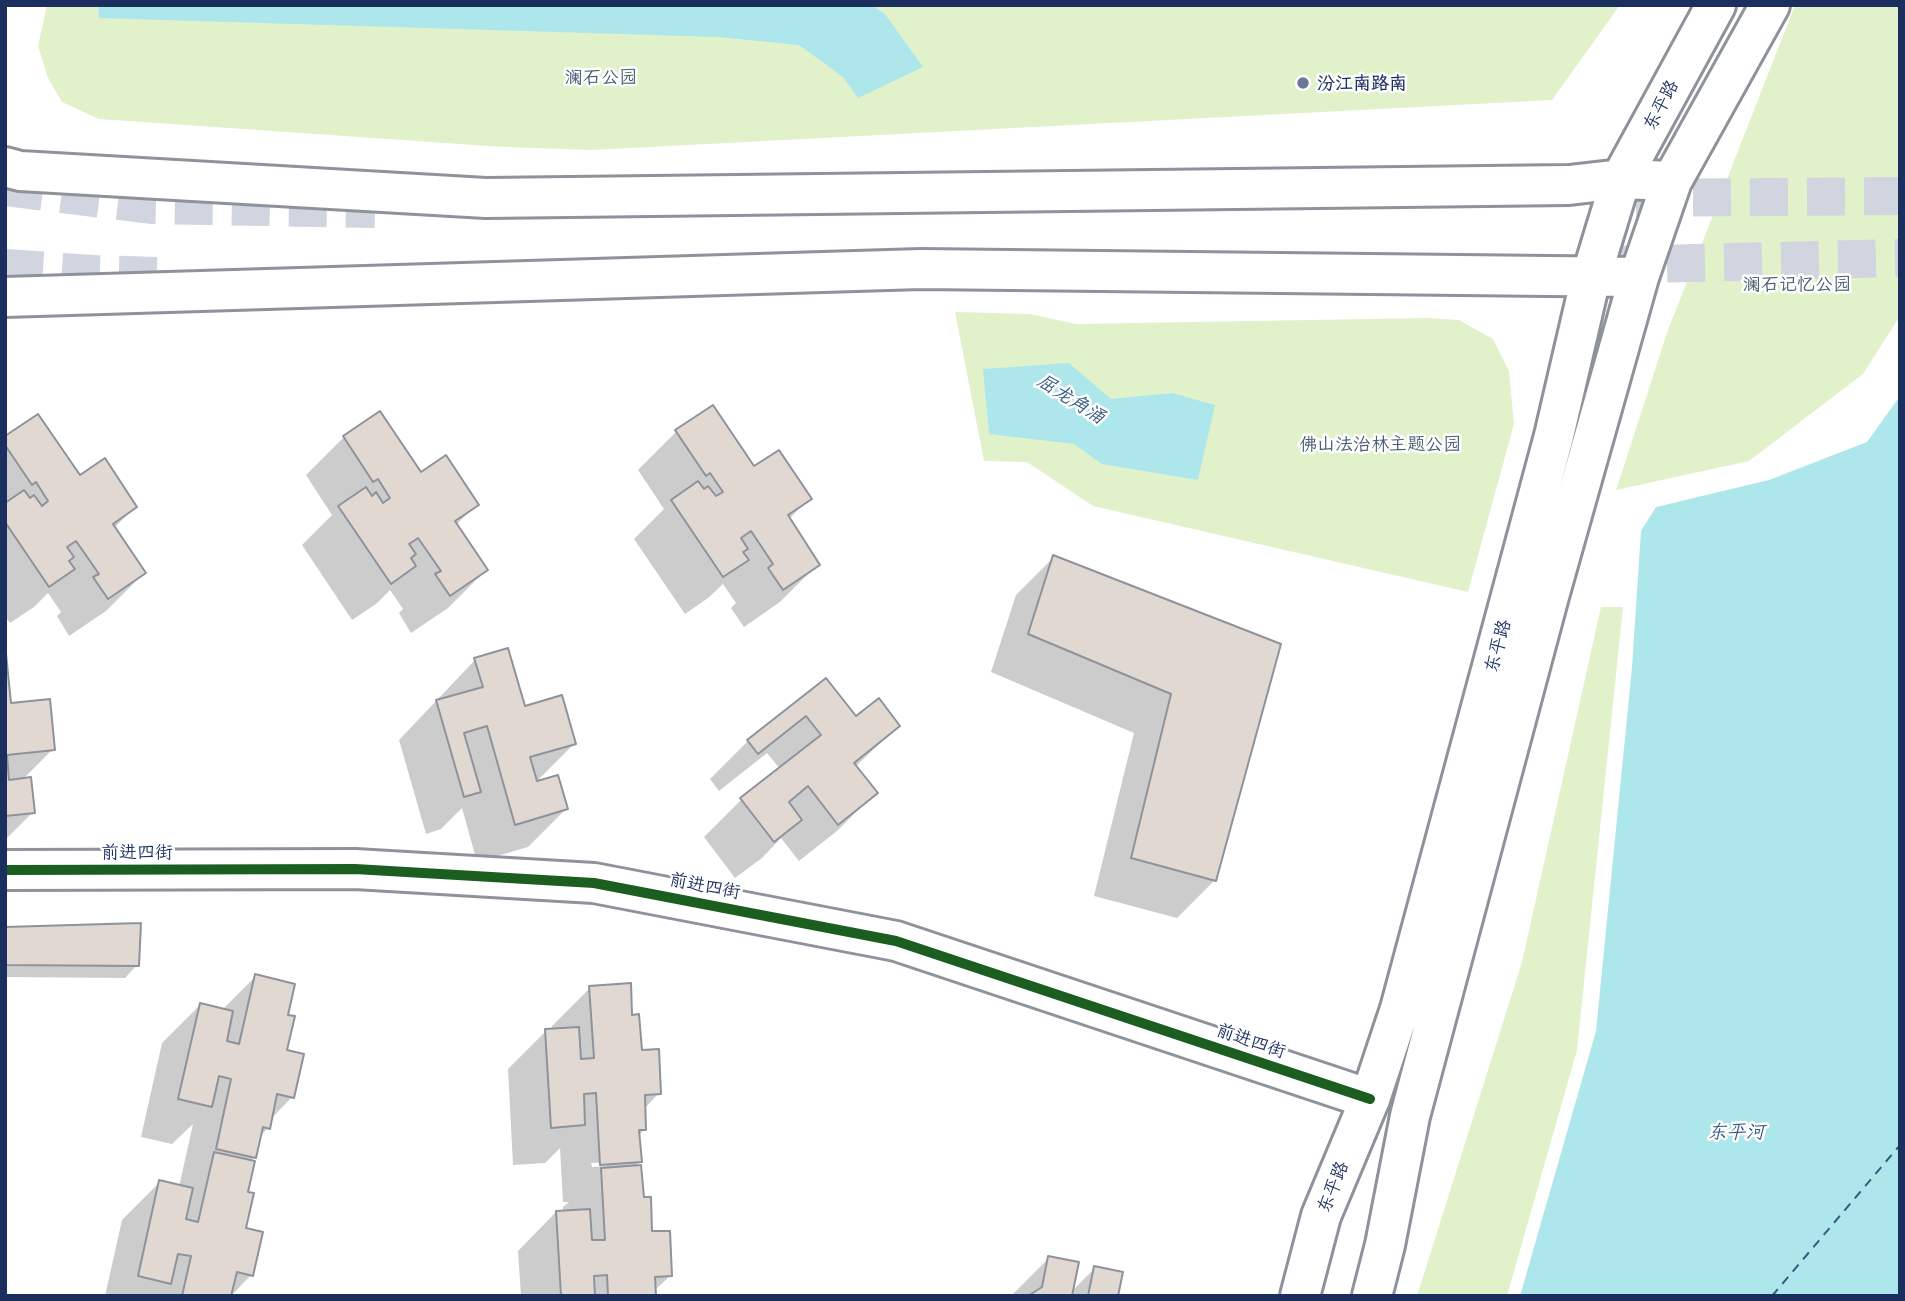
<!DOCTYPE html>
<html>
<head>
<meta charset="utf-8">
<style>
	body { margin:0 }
	#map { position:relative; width:1905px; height:1301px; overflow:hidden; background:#fff; font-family:Mali,sans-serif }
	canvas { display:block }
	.frame { position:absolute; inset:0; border:7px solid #1b2f5e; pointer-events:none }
</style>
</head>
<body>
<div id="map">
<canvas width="1905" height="1301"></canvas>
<div class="frame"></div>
</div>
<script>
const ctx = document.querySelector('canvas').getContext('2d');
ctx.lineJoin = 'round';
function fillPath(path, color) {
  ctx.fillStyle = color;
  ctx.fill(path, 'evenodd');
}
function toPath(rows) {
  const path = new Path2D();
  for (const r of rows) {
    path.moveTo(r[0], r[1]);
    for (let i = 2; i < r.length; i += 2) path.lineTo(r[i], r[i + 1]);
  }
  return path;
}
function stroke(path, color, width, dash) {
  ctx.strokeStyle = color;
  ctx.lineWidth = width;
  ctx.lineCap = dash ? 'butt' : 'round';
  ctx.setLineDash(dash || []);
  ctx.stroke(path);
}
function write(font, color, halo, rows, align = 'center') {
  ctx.font = font + ' Mali,"LXGW WenKai TC",sans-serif';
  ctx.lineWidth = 5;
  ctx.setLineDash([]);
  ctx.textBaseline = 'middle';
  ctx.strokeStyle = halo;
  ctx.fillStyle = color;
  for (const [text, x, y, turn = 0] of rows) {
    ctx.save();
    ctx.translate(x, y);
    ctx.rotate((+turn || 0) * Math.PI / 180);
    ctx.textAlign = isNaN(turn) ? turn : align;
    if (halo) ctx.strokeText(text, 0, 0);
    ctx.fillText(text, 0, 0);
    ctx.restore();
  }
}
const green = toPath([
	[47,5,1620,5,1552,100,592,150,503,147,99,119,62,102,48,78,38,46],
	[1795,5,1900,5,1900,316,1863,374,1749,461,1616,490,1668,330],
	[955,312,1030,314,1076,324,1427,318,1459,320,1493,339,1509,371,1514,424,1468,592,1093,506,1027,462,984,461],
	[1601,607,1623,607,1577,1050,1507,1296,1417,1296,1522,962]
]);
const water = toPath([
	[98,5,872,5,885,14,923,67,858,98,843,77,799,45,718,37,99,18],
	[1069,363,1111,399,1172,393,1215,405,1198,480,1102,464,1074,444,989,434,983,369],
	[1900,396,1900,1296,1520,1296,1596,1031,1632,667,1641,531,1656,507,1769,480,1867,442]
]);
const shadow = toPath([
	[676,432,753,469,809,499,788,520,818,564,780,602,744,627,731,608,736,603,723,584,708,598,685,614,634,539,664,509,638,470],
	[344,437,477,504,456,525,486,570,448,608,411,633,399,613,403,609,390,590,376,604,352,620,302,545,332,515,306,475],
	[5,438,135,507,114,528,144,573,106,611,69,636,57,616,61,612,48,593,34,607,10,623,5,616],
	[1054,557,1279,645,1215,880,1177,918,1094,896,1134,733,991,672,1016,595],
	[475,660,523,708,574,744,534,784,566,809,528,847,477,862,462,808,441,829,426,834,399,740],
	[5,661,10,705,53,749,22,780,33,812,5,840],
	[826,681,855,719,898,726,855,767,875,793,837,831,799,861,781,838,762,858,735,878,704,837,742,799,780,769,767,753,719,791,710,779,748,741],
	[5,929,137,965,125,978,5,977],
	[256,976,286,1016,285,1051,292,1097,270,1120,268,1128,258,1138,254,1157,250,1162,246,1193,244,1229,251,1275,231,1296,105,1296,122,1220,160,1182,179,1187,193,1124,172,1144,141,1137,162,1043,200,1005,222,1010],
	[590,988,631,1017,640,1052,659,1093,644,1109,645,1129,638,1136,640,1162,634,1167,651,1233,671,1275,654,1291,655,1296,521,1296,518,1251,556,1212,563,1212,563,1207,569,1202,563,1202,560,1148,545,1163,513,1165,508,1069,546,1031,552,1030,552,1026],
	[610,1162,606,1166,592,1167,591,1163],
	[1049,1258,1071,1292,1095,1268,1116,1296,1011,1296]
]);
const ferry = toPath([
	[1772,1296,1900,1145]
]);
const building = toPath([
	[713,405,754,466,779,450,812,499,788,515,820,565,783,590,768,568,773,564,751,531,741,538,748,549,743,552,749,560,723,577,671,500,698,481,704,489,708,486,716,496,723,492,710,473,706,476,675,430,713,405],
	[380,411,421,472,446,455,479,505,455,521,488,570,450,596,435,574,441,571,418,538,409,544,416,554,411,558,416,566,391,584,338,506,366,487,372,496,376,492,383,503,390,498,378,479,373,482,343,436,380,411],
	[38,414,80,475,105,458,137,507,113,524,146,573,108,599,93,577,99,574,76,541,67,547,74,557,69,561,75,569,49,587,5,522,5,503,24,490,30,498,34,495,42,506,48,501,36,482,32,485,5,445,5,436,38,414],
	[1053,555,1281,644,1216,881,1131,858,1171,694,1028,634,1053,555],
	[5,644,11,703,50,699,55,750,7,755,9,780,31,777,35,813,5,816,5,644],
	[508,648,525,706,562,695,576,744,530,757,537,781,558,775,568,809,515,825,487,726,464,733,481,792,464,797,436,700,483,687,474,658,508,648],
	[826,678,856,716,879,698,900,726,854,763,878,793,838,825,808,786,789,802,802,820,774,842,740,798,821,735,806,716,758,754,747,740,826,678],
	[141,923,139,966,5,965,5,927,141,923],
	[255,974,295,984,288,1015,295,1016,287,1050,304,1054,294,1098,277,1094,270,1129,263,1127,256,1158,216,1149,231,1079,219,1076,212,1107,178,1099,200,1003,233,1011,227,1041,239,1044,255,974],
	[631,983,632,1015,639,1014,642,1050,659,1049,661,1094,645,1095,646,1130,639,1130,642,1162,600,1165,596,1093,584,1094,585,1125,551,1128,545,1029,579,1027,581,1059,594,1058,589,986,631,983],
	[214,1152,255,1161,248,1192,254,1193,246,1228,263,1232,253,1276,237,1272,231,1296,182,1296,191,1256,178,1254,171,1284,138,1276,159,1180,193,1188,186,1219,198,1222,214,1152],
	[641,1165,644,1197,651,1197,652,1231,670,1231,672,1276,655,1277,656,1296,608,1296,607,1275,594,1276,595,1296,561,1296,556,1211,590,1209,592,1240,605,1240,601,1168,641,1165],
	[1048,1256,1079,1262,1072,1296,1028,1296,1042,1287,1048,1256],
	[1094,1266,1123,1272,1118,1296,1088,1296,1094,1266]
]);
const secondaryTunnel = toPath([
	[5,187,151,205,375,209],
	[1636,198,1900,196],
	[1610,265,1900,258],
	[5,268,94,274,160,276]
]);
const tertiary = toPath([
	[5,870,355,869,594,883,896,941,1370,1099]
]);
const secondary = toPath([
	[5,167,20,171,486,198,1569,185,1621,179,1672,181],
	[5,297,921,269,1639,277],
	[1300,1296,1321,1216,1370,1099,1400,1009,1554,436,1591,277,1621,179,1716,5],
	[1372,1296,1385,1245,1410,1116,1549,596,1639,277,1672,181,1770,5]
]);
const cycleway = toPath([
	[5,870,355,869,594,883,896,941,1370,1099]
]);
const markers = [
	[1303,83,7,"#6b7896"]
];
const parkNames = [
	["澜石公园",601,77],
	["澜石记忆公园",1797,284],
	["佛山法治林主题公园",1380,444]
];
const poiNames = [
	["汾江南路南",1317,83]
];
const streetNames = [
	["东平路",1661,105,-62],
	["东平路",1498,646,-75],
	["前进四街",137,852],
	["前进四街",705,886,11],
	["前进四街",1251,1041,19],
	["东平路",1333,1187,-68]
];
const waterNames = [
	["屈龙角涌",1071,399,32],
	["东平河",1736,1132]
];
fillPath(green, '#e1f2ca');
fillPath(water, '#aee7eb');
fillPath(shadow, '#0003');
stroke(ferry, '#375a7f', 2, [9, 7]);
fillPath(building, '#e1d8d2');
stroke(building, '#8e929a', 2);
stroke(secondaryTunnel, '#d1d5df', 38, [38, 19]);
stroke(tertiary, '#8e929a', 44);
stroke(secondary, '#8e929a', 44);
stroke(tertiary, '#fff', 38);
stroke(secondary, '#fff', 38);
stroke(cycleway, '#1b5e20', 10);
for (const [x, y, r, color] of markers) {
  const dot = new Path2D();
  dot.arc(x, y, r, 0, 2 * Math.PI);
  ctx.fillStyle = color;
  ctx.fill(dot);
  stroke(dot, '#fff', 2.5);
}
write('18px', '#465d6e', '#fff', parkNames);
write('bold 18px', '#1b2f5e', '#fff', poiNames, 'left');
write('18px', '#1b2f5e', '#fff', streetNames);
write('italic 19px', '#375a7f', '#fff', waterNames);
</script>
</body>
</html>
